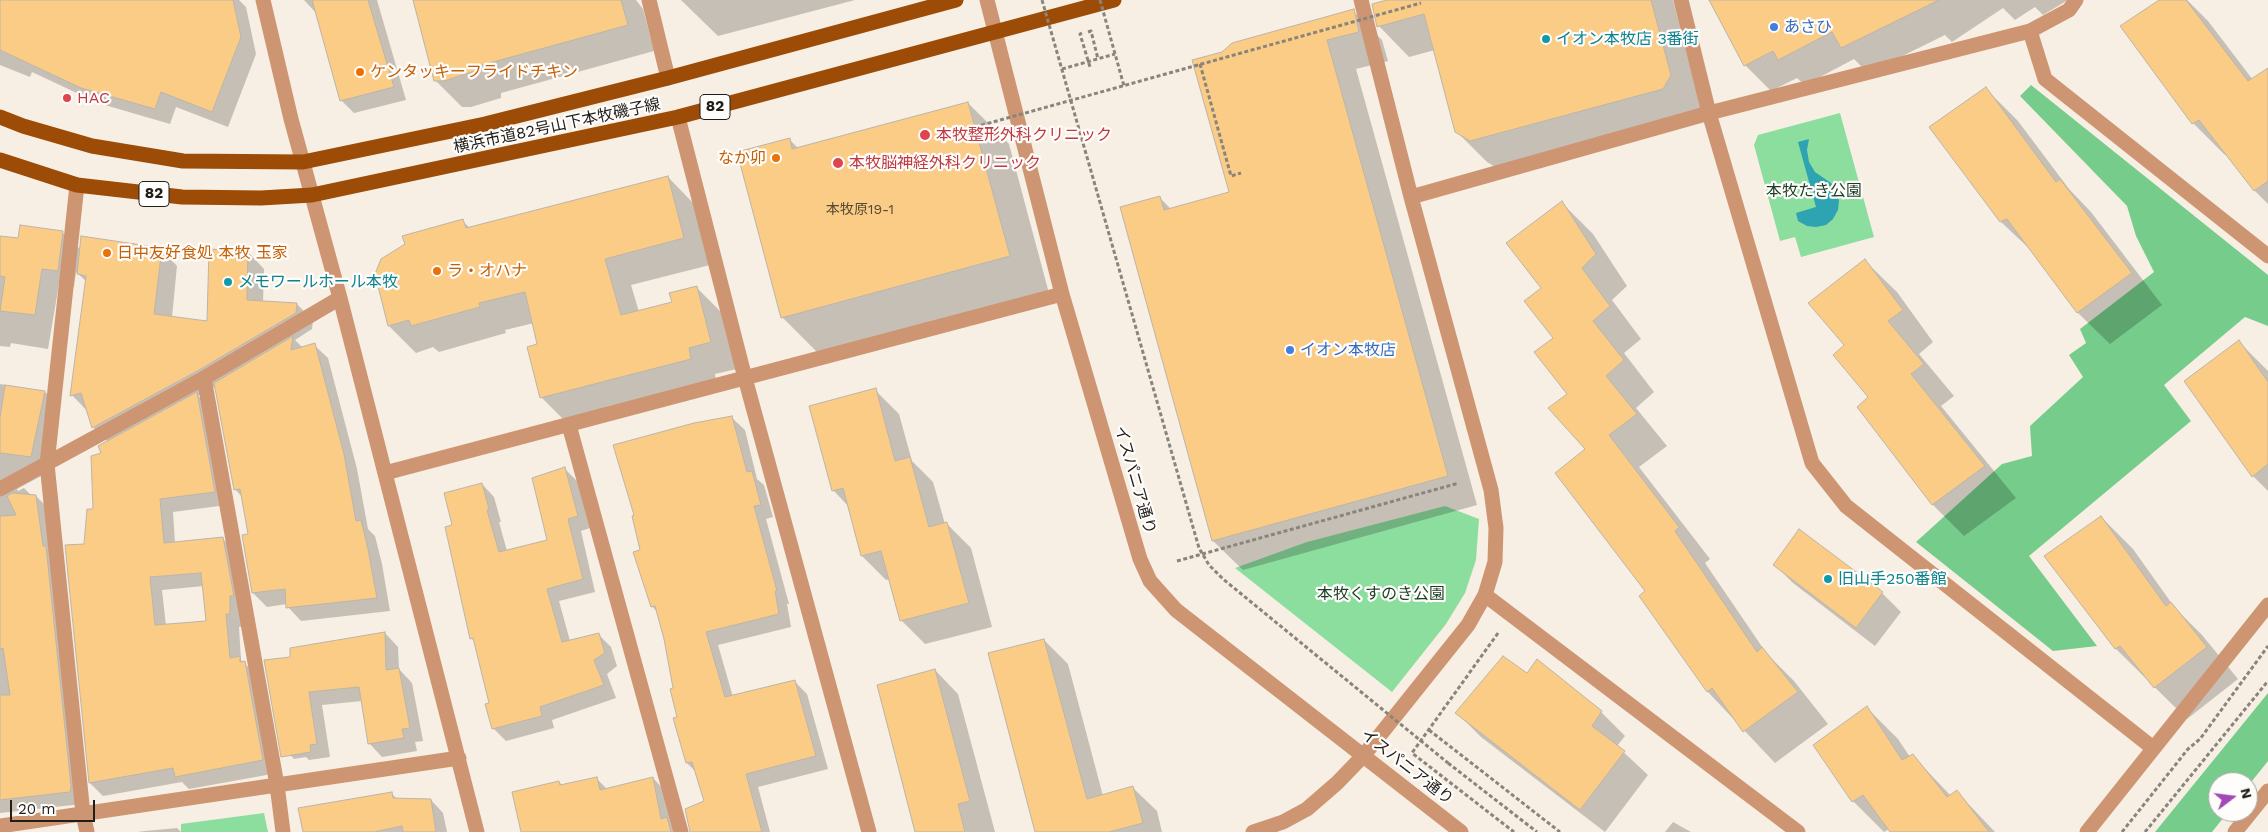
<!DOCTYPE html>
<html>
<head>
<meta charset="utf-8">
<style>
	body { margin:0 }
	#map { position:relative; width:2268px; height:832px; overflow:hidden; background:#f7efe3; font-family:"Work Sans",sans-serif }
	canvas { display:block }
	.north { position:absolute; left:2208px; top:772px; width:50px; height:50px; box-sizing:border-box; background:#fefdfb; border:1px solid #a6a4a1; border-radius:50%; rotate:75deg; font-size:14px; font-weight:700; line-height:20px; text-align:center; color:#211e1a }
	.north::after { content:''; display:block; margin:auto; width:18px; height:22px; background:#a349b5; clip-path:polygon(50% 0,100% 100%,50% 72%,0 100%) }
	.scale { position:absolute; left:10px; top:800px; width:85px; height:22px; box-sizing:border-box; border:2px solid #211e1a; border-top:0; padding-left:6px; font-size:15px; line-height:18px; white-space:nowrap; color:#211e1a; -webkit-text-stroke:4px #fefdfb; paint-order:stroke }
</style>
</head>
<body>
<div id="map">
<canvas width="2268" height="832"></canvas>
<div class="north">N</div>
<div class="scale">20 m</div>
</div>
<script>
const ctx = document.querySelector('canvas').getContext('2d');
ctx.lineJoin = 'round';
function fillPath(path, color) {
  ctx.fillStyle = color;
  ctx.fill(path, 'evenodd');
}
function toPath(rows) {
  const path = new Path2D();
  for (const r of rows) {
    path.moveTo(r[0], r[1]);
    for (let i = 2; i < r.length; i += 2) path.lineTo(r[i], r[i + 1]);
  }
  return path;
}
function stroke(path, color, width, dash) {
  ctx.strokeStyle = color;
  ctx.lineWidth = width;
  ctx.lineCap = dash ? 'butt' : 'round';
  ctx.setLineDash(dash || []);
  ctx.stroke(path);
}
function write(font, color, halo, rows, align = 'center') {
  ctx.font = font + ' "Work Sans","Noto Sans JP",sans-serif';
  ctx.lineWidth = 4.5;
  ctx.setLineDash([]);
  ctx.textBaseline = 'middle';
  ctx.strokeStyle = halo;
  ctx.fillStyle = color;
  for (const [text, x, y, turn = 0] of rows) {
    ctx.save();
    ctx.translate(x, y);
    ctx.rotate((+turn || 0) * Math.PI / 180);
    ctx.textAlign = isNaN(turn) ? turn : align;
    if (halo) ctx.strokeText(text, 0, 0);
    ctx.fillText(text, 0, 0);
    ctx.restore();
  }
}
const green = toPath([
	[1840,113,1874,237,1801,257,1795,237,1780,241,1754,145,1758,135],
	[1445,506,1479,519,1476,560,1465,593,1446,624,1392,692,1235,568,1307,542],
	[264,813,268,832,181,832,181,824]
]);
const forest = toPath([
	[2031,85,2268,275,2268,326,2245,317,2164,385,2191,421,2029,556,2097,646,2053,651,1916,542,2002,464,2032,456,2030,426,2083,377,2069,355,2086,343,2080,329,2154,272,2136,236,2127,206,2020,96],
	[2268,693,2268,761,2248,786,2248,782,2218,782,2218,812,2228,812,2212,832,2155,832]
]);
const water = toPath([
	[1809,139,1807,150,1809,162,1815,172,1831,183,1837,191,1839,201,1838,210,1833,219,1826,225,1816,227,1807,226,1798,221,1796,213,1816,207,1798,142]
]);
const shadow = toPath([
	[0,0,239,0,246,7,256,54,228,127,176,107,170,124,98,103,32,72,30,77,0,65],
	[304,0,377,0,406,100,354,113,341,100,317,14],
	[414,0,636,0,643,9,654,51,501,93,501,98,471,107,462,107,435,80],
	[681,0,855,0,718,36],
	[1391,0,1673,0,1701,107,1694,120,1502,171,1487,162,1456,131,1435,50,1409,57,1379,26],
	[1726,0,2068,0,2043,15,2035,7,2015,20,2003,8,1952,42,1945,35,1868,73,1854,59,1805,85,1797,78,1771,91,1745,65],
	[2161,0,2187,0,2208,21,2253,80,2268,74,2268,204,2255,191,2226,154,2225,155,2193,123,2122,26],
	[1353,11,1382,40,1388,61,1356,69,1477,505,1243,570,1213,541,1160,198,1171,209,1230,192,1222,53],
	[1986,89,2018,121,2069,189,2091,212,2162,305,2110,344,2078,313,2034,253,2001,222],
	[968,103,1009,144,1050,297,823,358,782,317,789,139,798,148],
	[668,177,694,204,710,265,631,285,639,312,673,303,696,287,723,314,737,369,715,374,717,386,568,424,541,397,539,345,534,323,505,330,506,333,439,352,433,347,416,353,389,326,376,274,462,221,470,228],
	[1562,203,1593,234,1627,286,1612,300,1641,339,1624,353,1654,392,1636,408,1667,446,1639,467,1710,559,1705,563,1767,654,1794,681,1828,724,1775,763,1708,692,1647,591,1587,450,1569,394,1543,288],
	[62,232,81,250,161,249,177,266,172,317,208,322,248,252,264,269,263,302,297,304,313,321,312,329,295,340,303,348,314,345,328,358,357,469,368,529,375,536,382,564,390,611,301,621,288,607,287,604,267,607,253,593,243,536,250,535,243,498,235,489,216,386,198,396,210,407,227,505,173,512,175,543,222,538,235,551,243,626,239,627,241,660,258,676,272,774,189,789,182,782,103,796,90,783,85,545,94,510,102,454,108,442,93,427,88,412,72,395,87,282,76,272,74,287,59,284,48,349,11,343,10,347,0,346,0,237,19,240],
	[204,586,207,622,166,626,162,590],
	[1865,261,1897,292,1933,342,1919,354,1954,396,1941,406,2016,498,1964,536,1932,504,1870,397,1845,345],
	[2239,342,2268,371,2268,491,2253,476],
	[0,384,45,392,58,405,43,475,17,489,18,491,24,488,32,496,36,496,49,509,82,804,0,813],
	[875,390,899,414,912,461,933,482,945,524,947,524,971,548,992,627,925,644,901,620,890,579,886,580,862,556,850,508,833,490],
	[732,418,745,430,757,479,764,485,773,517,766,519,789,604,787,604,791,627,718,645,733,697,795,682,807,694,828,769,758,787,770,832,691,832,705,802,697,773,687,763,665,639,658,613,652,606,642,551],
	[564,468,577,481,590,528,581,531,595,592,559,601,570,641,598,634,611,647,617,666,607,674,616,698,552,720,554,728,506,741,493,728,490,704,475,642,471,638,454,526,482,484,494,497,501,522,499,522,507,551,548,540],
	[2101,517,2133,549,2175,608,2202,635,2238,679,2187,719,2115,648],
	[1800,531,1882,593,1901,612,1875,646,1793,583,1775,565],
	[385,633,398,647,399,669,412,683,423,741,415,742,417,751,382,757,369,743,362,701,322,705,330,757,309,760,306,757,294,759,281,745,292,658],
	[1044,640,1068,664,1103,796,1133,788,1157,811,1162,832,1036,832],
	[935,670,958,694,995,832,917,832],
	[1528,675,1601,712,1625,736,1617,746,1648,775,1605,832,1481,737,1457,713],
	[1867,708,1898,739,1910,757,1913,756,1951,796,1957,792,1995,832,1891,832,1889,829,1884,832,1853,801],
	[596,778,608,790,653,778,665,791,680,832,521,832,559,782,562,785],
	[391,793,398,800,431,800,443,813,447,832,310,832],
	[1673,822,1691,832,1665,832],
	[177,828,181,832,138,832,145,831]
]);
const building = toPath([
	[0,0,233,0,241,37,212,112,161,92,155,109,81,88,0,50,0,0],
	[312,0,368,0,394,87,340,101,312,0],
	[413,0,621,0,628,25,475,67,475,71,444,81,434,81,413,0],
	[1387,0,1651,0,1671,75,1663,89,1470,141,1455,132,1424,14,1377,27,1372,4,1387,0],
	[1709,0,1939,0,1841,48,1832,32,1778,60,1773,51,1744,66,1709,0],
	[2159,0,2186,0,2248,81,2268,68,2268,181,2254,191,2199,120,2192,124,2120,26,2159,0],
	[1354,9,1359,32,1327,40,1448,476,1212,541,1120,207,1160,196,1164,210,1229,192,1192,60,1222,52,1232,43,1354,9],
	[1986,87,2056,182,2060,179,2132,273,2077,313,2007,219,2000,222,1929,127,1986,87],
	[968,102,1010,256,781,318,737,152,790,138,792,149,968,102],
	[668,176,684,238,605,259,621,315,672,302,669,293,697,286,711,342,689,348,691,359,540,398,527,347,537,344,525,292,479,303,480,307,411,326,409,320,388,326,375,274,381,259,405,244,402,236,463,219,466,228,668,176],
	[1562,201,1596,254,1582,268,1610,306,1593,321,1624,360,1606,376,1637,414,1609,435,1679,527,1675,531,1757,652,1762,647,1798,692,1743,732,1712,688,1707,692,1639,596,1645,591,1555,473,1585,449,1548,408,1567,394,1534,352,1553,338,1524,301,1541,288,1506,243,1562,201],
	[20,225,63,231,58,271,42,269,35,315,0,311,5,277,0,276,0,236,18,238,20,225],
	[81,236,162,248,154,314,207,321,209,249,248,251,247,300,297,303,296,313,199,370,92,428,81,393,70,396,86,276,77,274,81,236],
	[1865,259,1903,310,1888,321,1924,364,1911,374,1985,466,1932,505,1857,407,1868,397,1833,355,1844,345,1808,303,1865,259],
	[293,336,291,350,315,343,344,454,356,521,361,520,368,549,377,598,286,608,285,589,252,593,242,535,248,534,240,489,234,490,214,383,293,336],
	[2239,340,2268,382,2268,464,2252,477,2184,381,2239,340],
	[5,385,45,391,31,457,0,453,0,418,5,385],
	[876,388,895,461,910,457,929,527,947,522,969,603,900,621,881,551,861,556,843,488,832,491,809,406,876,388],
	[197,392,215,492,160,499,164,543,223,537,234,596,230,596,230,614,226,614,230,658,240,656,240,662,245,661,263,760,175,777,173,768,89,783,65,545,84,544,87,509,93,509,91,456,101,453,98,446,197,392],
	[201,573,206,621,155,625,150,577,201,573],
	[732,416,747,472,752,471,761,505,754,506,777,591,775,591,779,614,706,632,725,697,795,680,816,756,746,774,762,832,690,832,685,809,704,801,692,762,686,763,673,718,677,717,670,689,673,688,664,639,655,606,651,607,633,552,640,550,632,516,634,515,613,445,694,423,732,416],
	[565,467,578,516,568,519,583,579,547,589,562,642,599,633,605,653,594,660,604,685,540,707,542,716,492,729,485,704,489,703,473,638,470,639,445,527,452,525,444,493,482,483,489,509,487,510,499,552,547,540,532,478,565,467],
	[12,493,36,495,43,546,46,546,71,786,70,792,0,800,0,695,10,695,3,648,0,649,0,516,16,515,7,496,12,493],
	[2101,516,2166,606,2171,602,2207,647,2154,688,2120,646,2115,649,2044,556,2101,516],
	[1799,529,1883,592,1856,628,1773,565,1799,529],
	[385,632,386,670,399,668,410,728,402,729,404,738,368,744,359,687,309,692,317,744,310,745,311,752,281,757,264,660,290,657,290,648,385,632],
	[1044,639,1087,799,1133,786,1143,823,1109,832,1035,832,988,653,1044,639],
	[1503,656,1527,673,1537,659,1602,711,1592,726,1625,751,1580,810,1455,713,1503,656],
	[935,669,970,801,958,804,965,832,915,832,877,685,935,669],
	[1867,706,1902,760,1913,754,1947,797,1957,790,1989,832,1890,832,1863,795,1852,802,1813,745,1867,706],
	[597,777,600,790,653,777,661,819,667,817,671,832,521,832,512,792,559,781,560,785,597,777],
	[392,792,393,798,431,799,436,832,403,832,402,826,374,832,303,832,298,808,392,792]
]);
const path = toPath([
	[1088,32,1091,31,1098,59],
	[1082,33,1080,34,1090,67],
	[1200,64,1231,176,1241,173],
	[1177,561,1459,483],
	[1498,633,1412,753,1514,832],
	[1429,730,1560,832],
	[1448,763,1537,832],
	[2122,832,2188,749,2200,739,2268,646],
	[2145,832,2268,681]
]);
const minor = toPath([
	[263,0,291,119,340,298,477,832],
	[649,0,668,78],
	[987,0,1062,294,1140,559,1150,581,1176,610,1461,832],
	[1681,0,1709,113,1812,463,1846,506,2153,748],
	[2030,31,2045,79,2268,256],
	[678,117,745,378,869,832],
	[77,185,47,464,83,814,87,832],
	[1411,197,1709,113,2030,31,2069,10,2076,0],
	[204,378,277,785,283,832],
	[569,425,681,832],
	[385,473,1062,294],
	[0,489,204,378,340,298],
	[1485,595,1798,832],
	[0,826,459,758],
	[1253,832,1283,822,1307,809,1337,783,1364,755,1468,625,1485,595,1495,562,1496,528,1491,490,1411,197,1361,0],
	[2087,832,2268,605],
	[2235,832,2268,791]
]);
const major = toPath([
	[0,117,23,126,92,146,183,161,303,162,485,124,668,78,956,0],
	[0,160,77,185,182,197,261,198,312,195,678,117,1114,0]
]);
const pathBridge = toPath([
	[1042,0,1199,548,1209,565,1223,579,1448,763],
	[1100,0,1124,86],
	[1062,69,1115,54],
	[975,127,1421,3]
]);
const markers = [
	[1774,27,5,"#3f7fe0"],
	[1546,39,5,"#0f9aa8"],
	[360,72,5,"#e8710a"],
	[67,98,5,"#e0444e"],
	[925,135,6,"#e0444e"],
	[776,158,5,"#e8710a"],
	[838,163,6,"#e0444e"],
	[107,253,5,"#e8710a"],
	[437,271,5,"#e8710a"],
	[228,282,5,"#0f9aa8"],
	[1290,350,5,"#3f7fe0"],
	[1828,579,5,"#0f9aa8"]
];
const numberNames = [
	["本牧原19-1",860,210]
];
const shields = [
	[715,107,30],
	[154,194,30]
];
const shieldNames = [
	["82",715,107],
	["82",154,194]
];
const shopNames = [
	["あさひ",1784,27],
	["イオン本牧店",1300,350]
];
const cultureNames = [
	["イオン本牧店 3番街",1556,39],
	["メモワールホール本牧",238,282],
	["旧山手250番館",1838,579]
];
const foodNames = [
	["ケンタッキーフライドチキン",370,72],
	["なか卯",766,158,"right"],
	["日中友好食処 本牧 玉家",117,253],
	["ラ・オハナ",447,271]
];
const healthNames = [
	["HAC",77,98],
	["本牧整形外科クリニック",936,135],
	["本牧脳神経外科クリニック",849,163]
];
const streetNames = [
	["横浜市道82号山下本牧磯子線",557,126,-12],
	["イスパニア通り",1135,480,74],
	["イスパニア通り",1407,767,38]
];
const parkNames = [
	["本牧たき公園",1814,191],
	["本牧くすのき公園",1381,594]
];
fillPath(green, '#8cde9f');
fillPath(forest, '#76cd8b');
fillPath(water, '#2ea3b2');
fillPath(shadow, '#0003');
fillPath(building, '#facc86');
stroke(building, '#bcb4a9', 1);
stroke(path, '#89847c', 3, [4, 2.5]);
stroke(minor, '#ce9572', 15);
stroke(major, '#9c4c06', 15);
stroke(pathBridge, '#89847c', 3, [4, 2.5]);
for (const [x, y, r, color] of markers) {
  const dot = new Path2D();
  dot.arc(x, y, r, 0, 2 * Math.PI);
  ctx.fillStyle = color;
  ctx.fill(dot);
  stroke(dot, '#fefdfb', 2);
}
write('14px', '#574a35', null, numberNames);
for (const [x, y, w] of shields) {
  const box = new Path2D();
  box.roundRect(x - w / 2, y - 12.5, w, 25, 4);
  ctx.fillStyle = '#fefdfb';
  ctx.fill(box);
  stroke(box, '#211e1a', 1);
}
write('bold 15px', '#211e1a', null, shieldNames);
write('16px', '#366cbe', '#fefdfb', shopNames, 'left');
write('16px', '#0d838f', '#fefdfb', cultureNames, 'left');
write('16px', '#c56008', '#fefdfb', foodNames, 'left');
write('16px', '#be3a42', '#fefdfb', healthNames, 'left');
write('16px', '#211e1a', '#fefdfb', streetNames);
write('16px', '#1a3e23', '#fefdfb', parkNames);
</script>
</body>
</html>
